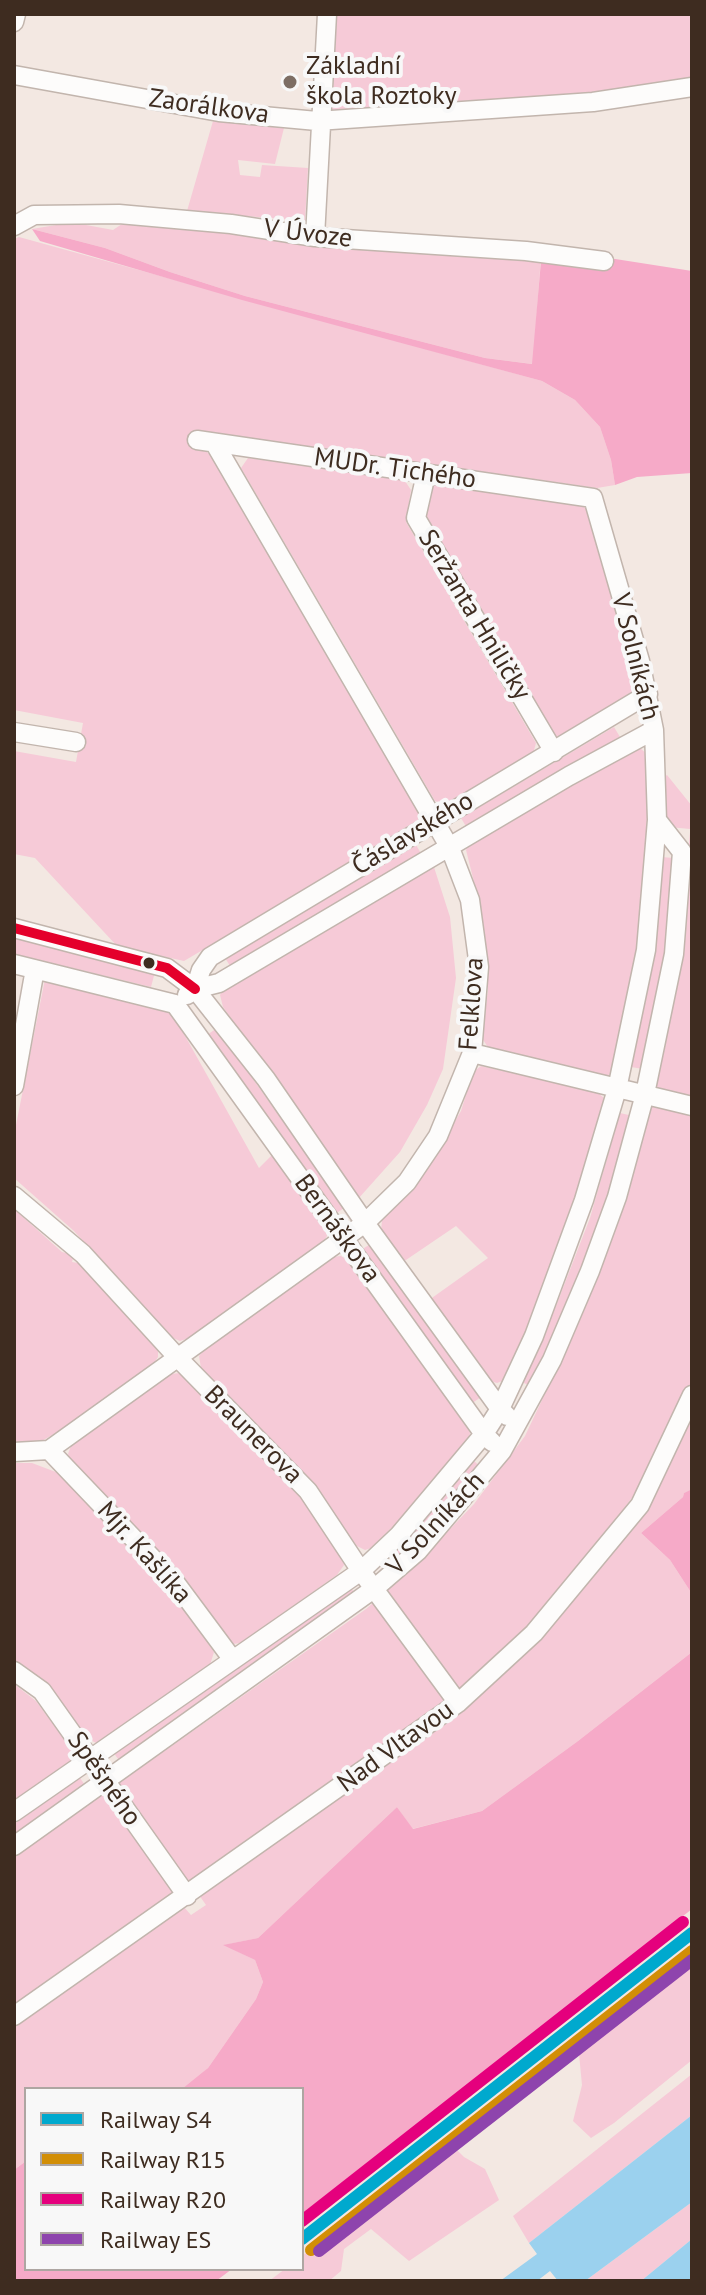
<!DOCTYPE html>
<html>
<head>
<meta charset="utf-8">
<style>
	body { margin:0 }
	#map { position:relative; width:706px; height:2295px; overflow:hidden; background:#f3e8e2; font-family:"PT Sans",sans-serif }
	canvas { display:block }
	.frame { position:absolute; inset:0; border:16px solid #3e2c20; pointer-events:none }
	.legend { position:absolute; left:24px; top:2087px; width:280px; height:184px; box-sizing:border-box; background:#f8f8f8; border:2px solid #aea6a2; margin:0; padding:10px 14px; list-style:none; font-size:24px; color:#3e2c20 }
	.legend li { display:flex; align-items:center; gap:16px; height:40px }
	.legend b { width:40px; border:2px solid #aea6a2 }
</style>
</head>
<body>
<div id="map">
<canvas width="706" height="2295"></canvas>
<div class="frame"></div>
<ul class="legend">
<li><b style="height:10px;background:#00a9ce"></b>Railway S4</li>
<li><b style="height:10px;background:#d28e06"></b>Railway R15</li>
<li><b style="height:10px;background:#e5007d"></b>Railway R20</li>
<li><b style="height:10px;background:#8e44ad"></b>Railway ES</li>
</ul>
</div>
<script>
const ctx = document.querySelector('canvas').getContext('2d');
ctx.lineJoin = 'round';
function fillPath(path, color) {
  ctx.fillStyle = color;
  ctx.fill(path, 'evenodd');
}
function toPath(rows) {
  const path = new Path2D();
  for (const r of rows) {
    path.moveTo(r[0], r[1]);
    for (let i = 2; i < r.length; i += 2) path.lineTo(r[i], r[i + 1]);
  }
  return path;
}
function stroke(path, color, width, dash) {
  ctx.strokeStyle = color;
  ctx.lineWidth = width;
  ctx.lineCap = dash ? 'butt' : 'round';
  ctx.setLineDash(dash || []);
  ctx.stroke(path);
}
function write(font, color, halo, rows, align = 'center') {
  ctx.font = font + ' "PT Sans",sans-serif';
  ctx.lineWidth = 8;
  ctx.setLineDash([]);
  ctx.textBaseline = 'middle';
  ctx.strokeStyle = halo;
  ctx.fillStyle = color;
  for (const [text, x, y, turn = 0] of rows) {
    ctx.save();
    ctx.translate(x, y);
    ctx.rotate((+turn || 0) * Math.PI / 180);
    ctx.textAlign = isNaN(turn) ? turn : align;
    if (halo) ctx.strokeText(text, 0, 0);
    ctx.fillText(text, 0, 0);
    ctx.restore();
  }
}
const green = toPath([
	[336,14,692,14,692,81,608,95,332,115],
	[213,121,284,128,275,164,238,160,240,175,260,177,262,165,308,168,305,221,187,211],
	[122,224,541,256,533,364,485,358,245,296,170,272,105,248,32,229,56,225,86,225,113,230],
	[19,237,542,381,575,400,600,427,611,460,615,485,597,488,193,431,190,447,207,452,211,456,420,812,417,823,413,826,184,961,117,946,35,858,14,854,14,751,76,762,83,723,14,710,14,239],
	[248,458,403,478,411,490,406,522,536,743,533,754,447,805,435,801,241,468],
	[436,482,579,503,590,512,637,687,633,694,562,738,551,734,423,520,426,493],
	[614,727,620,737,467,828,461,818],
	[640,748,649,756,646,843,636,963,616,1066,608,1076,601,1078,489,1049,482,1038,488,990,485,946,479,902,466,850,470,842,628,750],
	[667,775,692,806,692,832,690,829,669,827,664,823,664,777],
	[690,832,692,1489,684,1493,683,1497,641,1533,670,1560,692,1594,692,1652,578,1741,482,1811,412,1829,397,1807,258,1938,225,1945,255,1960,263,1982,256,1999,208,2068,195,2081,182,2089,26,2089,26,2161,14,2170,14,2021,55,1992,62,1992,84,1976,86,1969,166,1914,183,1906,191,1915,206,1905,199,1895,211,1886,211,1881,282,1836,283,1830,362,1773,369,1773,396,1755,398,1748,436,1721,442,1721,481,1693,481,1688,549,1621,558,1620,576,1598,576,1590,631,1518,640,1514,656,1487,634,1495,583,1564,525,1628,470,1683,14,2006,14,1857,366,1609,407,1574,474,1504,525,1436,584,1311,614,1231,639,1149,665,1048,676,979],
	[416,845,422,855,230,966,224,956],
	[661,857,674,858,666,954,643,1069,631,1067],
	[433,864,450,917,456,978,443,1069,427,1105,400,1152,358,1199,223,1007,220,995,223,990],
	[14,933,156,968,151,987,14,954],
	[45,979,170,1009,259,1168,274,1153,325,1226,327,1236,321,1245,189,1338,180,1341,171,1337,74,1231,14,1178,14,1135],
	[217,1028,344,1208,335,1214,207,1035],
	[481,1066,597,1092,604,1098,606,1106,562,1250,505,1380,497,1383,484,1379,429,1300,488,1258,456,1226,403,1262,381,1232,382,1220,415,1184,438,1150,461,1111,473,1072],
	[620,1113,633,1116,601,1223,532,1387,522,1382,556,1306,590,1218],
	[14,1209,62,1252,74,1255,72,1262,78,1263,158,1348,158,1357,154,1363,59,1431,40,1442,14,1445],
	[372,1243,481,1397,471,1404,361,1250],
	[341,1256,350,1262,470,1432,469,1443,418,1502,371,1548,365,1550,357,1546,313,1486,201,1368,199,1356,207,1346,333,1257],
	[180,1373,186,1376,301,1497,343,1557,344,1565,337,1575,241,1643,233,1644,224,1638,71,1462,68,1454,72,1443,170,1374],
	[474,1461,483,1469,396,1563,388,1553,439,1504],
	[14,1463,32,1463,61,1474,167,1585,214,1652,210,1665,98,1744,85,1737,51,1688,14,1661],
	[349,1585,356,1595,121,1763,113,1752],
	[14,1684,36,1701,72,1750,73,1756,68,1765,14,1803],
	[80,1778,87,1788,14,1839,14,1824],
	[692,1951,692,2060,614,2123,591,2138,573,2121,582,2085,579,2054,566,2049],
	[692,2074,692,2115,529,2243,513,2216],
	[448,2141,464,2157,485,2169,499,2200,409,2261,371,2229,344,2249,341,2271,329,2281,269,2281,285,2269,302,2269,302,2256],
	[692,2202,692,2239,641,2281,585,2281]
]);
const forest = toPath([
	[32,229,105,248,170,272,245,296,485,358,532,364,541,261,545,248,692,271,692,473,637,477,615,485,611,460,600,427,575,400,542,381,242,300,40,241],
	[692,1489,692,1594,670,1560,641,1533,683,1497,684,1493],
	[692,1652,692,1909,302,2214,302,2089,182,2089,208,2068,256,1999,263,1982,255,1960,223,1945,258,1938,397,1807,413,1829,482,1811,578,1741],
	[26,2161,26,2269,232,2269,216,2281,14,2281,14,2170]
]);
const water = toPath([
	[692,2115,692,2202,585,2281,558,2281,550,2271,537,2281,500,2281,537,2254,529,2243],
	[692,2239,692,2281,641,2281]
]);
const minor = toPath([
	[14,22,16,14],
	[14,75,219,112,317,121,593,102,692,87],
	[14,226,34,215,119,214,231,224,315,237,526,251,604,261],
	[315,237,327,14],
	[426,474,416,518,554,752],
	[14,732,76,742],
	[14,928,167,968,195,989,266,1079,365,1223,500,1409,507,1416],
	[14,964,175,1004],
	[195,989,201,970,210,957,648,694],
	[187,995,195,989,219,983,569,776,654,730],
	[175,1004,484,1434,492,1442],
	[472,1053,692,1106],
	[14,1086,35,969],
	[14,1196,83,1254,178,1358,308,1491,361,1571,458,1703],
	[49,1450,175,1582,233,1660],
	[14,1452,49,1450,365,1223,407,1182,438,1136,472,1053,479,967,470,900,450,848,215,444],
	[14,1671,42,1691,187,1896],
	[14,1812,361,1571,399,1535,484,1434,500,1409,534,1336,584,1200,617,1089,646,950,657,820,654,730,640,661,593,498,197,440],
	[14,1846,375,1588,418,1551,502,1451,552,1360,590,1271,617,1197,645,1094,674,954,682,852,657,820],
	[14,2016,458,1703,534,1633,640,1505,692,1395]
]);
const bus1 = toPath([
	[14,928,167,968,195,989]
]);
const rail1 = toPath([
	[302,2239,692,1933]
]);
const rail2 = toPath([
	[311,2250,692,1951]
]);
const rail3 = toPath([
	[302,2221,683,1922]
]);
const rail4 = toPath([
	[319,2251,692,1960]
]);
const markers = [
	[290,82,8,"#7d6e64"],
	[149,963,7,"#3e2c20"]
];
const poiNames = [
	["Základní",306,67],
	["škola Roztoky",306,97]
];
const streetNames = [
	["Zaorálkova",209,107,8],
	["V Úvoze",308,234,7],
	["MUDr. Tichého",395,469,8],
	["Seržanta Hniličky",474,615,59],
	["V Solníkách",635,657,76],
	["Čáslavského",413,834,-31],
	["Felklova",472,1004,-86],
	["Bernáškova",337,1229,54],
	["Braunerova",253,1435,45],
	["V Solníkách",436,1524,-47],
	["Mjr. Kašlíka",144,1553,48],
	["Nad Vltavou",396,1747,-36],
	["Spěšného",104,1779,55]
];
fillPath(green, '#f6cad7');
fillPath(forest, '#f6aac8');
fillPath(water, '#9bd1ee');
stroke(minor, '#c2b5ad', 21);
stroke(minor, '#fdfcfb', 18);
stroke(bus1, '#e4002b', 10);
stroke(rail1, '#00a9ce', 12);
stroke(rail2, '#d28e06', 12);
stroke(rail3, '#e5007d', 12);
stroke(rail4, '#8e44ad', 12);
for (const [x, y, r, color] of markers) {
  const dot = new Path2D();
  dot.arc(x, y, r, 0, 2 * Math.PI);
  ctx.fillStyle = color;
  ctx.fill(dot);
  stroke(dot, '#f8f8f8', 3);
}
write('26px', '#3e2c20', '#f8f8f8', poiNames, 'left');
write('26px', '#3e2c20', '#f8f8f8', streetNames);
</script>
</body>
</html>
